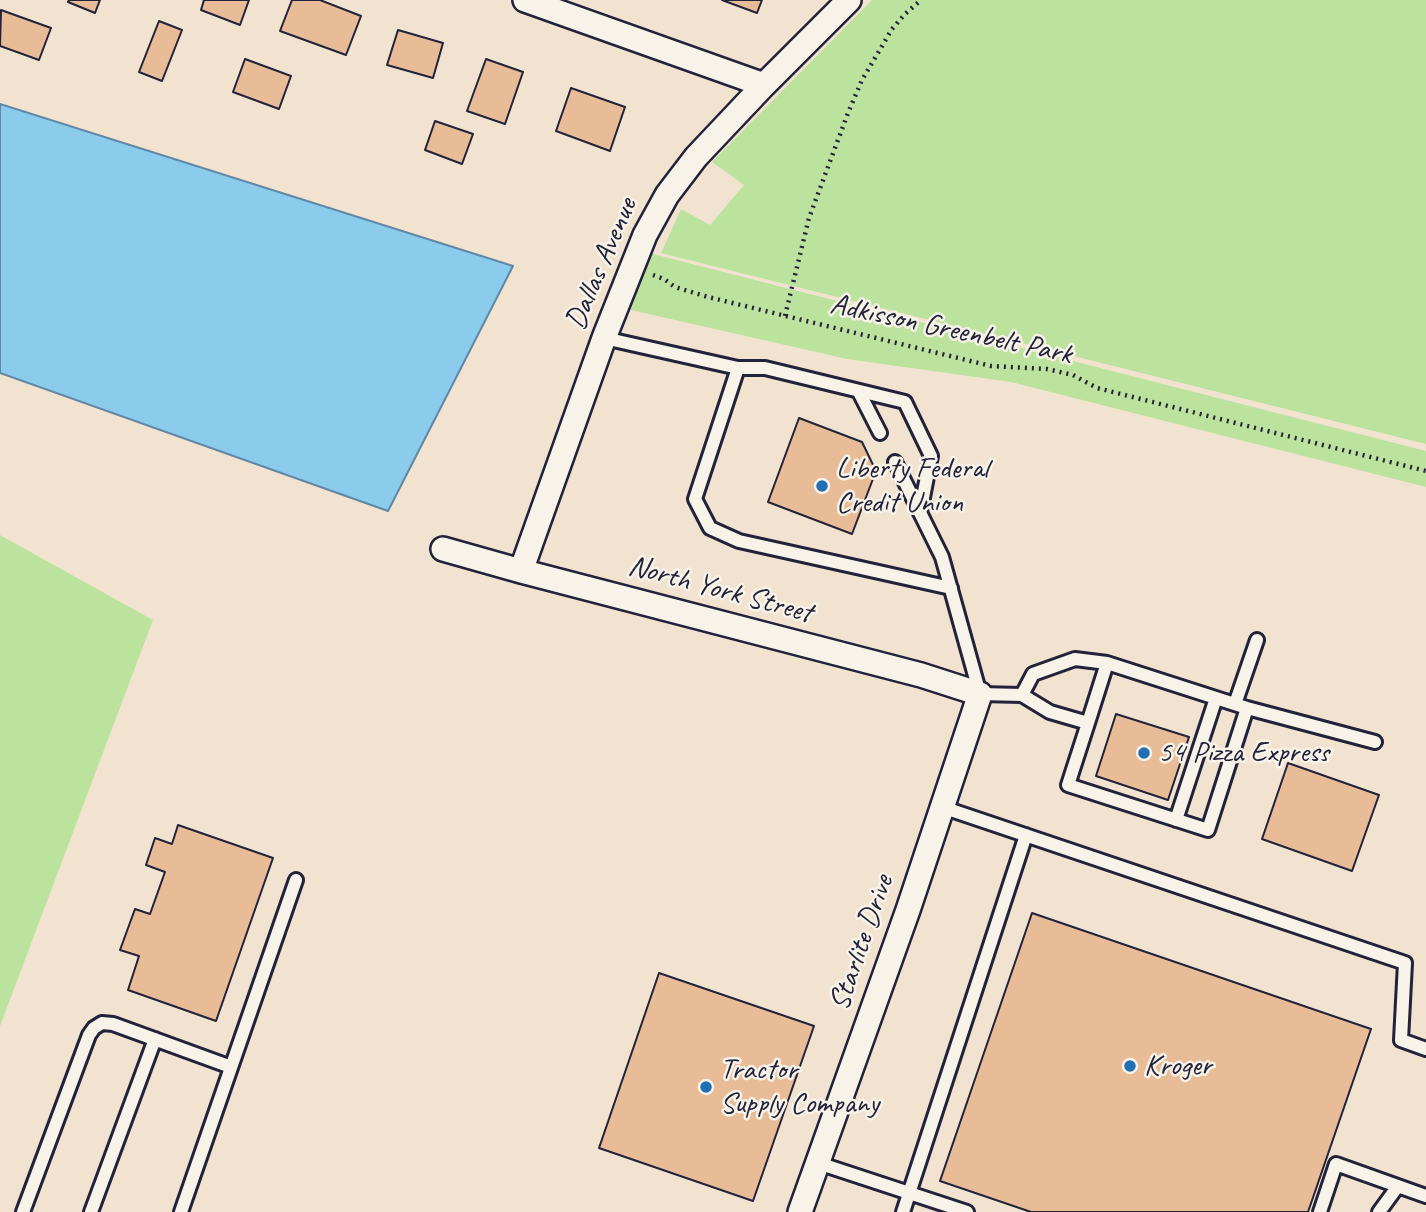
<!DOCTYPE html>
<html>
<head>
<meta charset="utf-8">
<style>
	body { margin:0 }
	canvas { display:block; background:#f2e2d0 }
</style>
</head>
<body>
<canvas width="1426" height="1212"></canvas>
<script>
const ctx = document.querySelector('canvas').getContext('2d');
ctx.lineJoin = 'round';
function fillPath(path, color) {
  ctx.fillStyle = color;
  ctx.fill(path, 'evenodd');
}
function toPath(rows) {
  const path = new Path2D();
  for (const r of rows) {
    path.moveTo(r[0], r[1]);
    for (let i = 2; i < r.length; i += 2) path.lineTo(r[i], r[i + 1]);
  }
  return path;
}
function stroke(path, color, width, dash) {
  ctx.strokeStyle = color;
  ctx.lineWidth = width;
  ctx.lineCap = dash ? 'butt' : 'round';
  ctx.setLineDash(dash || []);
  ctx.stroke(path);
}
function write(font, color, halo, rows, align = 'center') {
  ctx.font = font + ' Caveat,sans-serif';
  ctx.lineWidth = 5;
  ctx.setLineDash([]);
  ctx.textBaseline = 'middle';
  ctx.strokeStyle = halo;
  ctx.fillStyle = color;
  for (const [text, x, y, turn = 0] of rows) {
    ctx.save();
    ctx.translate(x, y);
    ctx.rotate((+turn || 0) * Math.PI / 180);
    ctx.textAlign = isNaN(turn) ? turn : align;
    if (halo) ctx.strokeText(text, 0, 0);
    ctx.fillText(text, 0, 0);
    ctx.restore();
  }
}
const green = toPath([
	[872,0,1426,0,1426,444,661,253,681,209,710,225,744,185,712,162],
	[649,253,1426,451,1426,487,1011,382,847,359,631,310],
	[0,535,153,620,0,1026]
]);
const water = toPath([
	[0,104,513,266,388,511,0,373,0,104]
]);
const building = toPath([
	[69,0,100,0,95,13,68,2,69,0],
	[204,0,249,0,240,25,201,10,204,0],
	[292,0,320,0,361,16,346,55,280,31,292,0],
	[722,0,762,0,757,13,722,0],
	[1,10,51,28,39,60,0,46,1,10],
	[159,21,182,30,162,81,139,72,159,21],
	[398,30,443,43,433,78,387,65,398,30],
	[245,59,291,76,279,109,233,92,245,59],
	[486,59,523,72,505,124,467,111,486,59],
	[571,88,625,107,610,151,556,131,571,88],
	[435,121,473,134,462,164,425,150,435,121],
	[799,418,862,442,876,471,852,534,768,502,799,418],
	[1116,714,1189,737,1168,800,1096,776,1116,714],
	[1288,763,1379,795,1352,871,1262,839,1288,763],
	[178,825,273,858,216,1021,128,990,139,956,120,950,135,909,150,914,165,872,146,865,155,838,172,844,178,825],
	[1032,913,1371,1029,1308,1212,1031,1212,940,1181,1032,913],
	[659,973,814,1026,753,1201,599,1148,659,973]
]);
const path = toPath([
	[653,275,664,279,675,287,708,297,991,366,1047,369,1073,375,1097,388,1426,471],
	[785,316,809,218,848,113,862,80,892,29,905,14,921,0]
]);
const lane = toPath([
	[604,338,738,368,765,368,905,402,931,456,920,513],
	[738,368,695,499,710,528,739,541,951,588],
	[859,392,880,433],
	[895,462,942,557,980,694,1022,695,1050,712,1088,723,1068,785,1208,830,1247,708],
	[1022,695,1033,674,1075,659,1107,663,1247,708,1375,742],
	[1235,704,1257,640],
	[1088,723,1107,663],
	[942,807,1405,963,1401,1040,1426,1049],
	[1176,820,1216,698],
	[818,1163,967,1212],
	[23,1212,89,1035,94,1028,102,1023,113,1024,231,1067],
	[91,1212,155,1039],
	[181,1212,296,880],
	[903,1212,1026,835],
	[1320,1212,1336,1164,1426,1196],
	[1379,1212,1398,1186]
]);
const street = toPath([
	[525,0,764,85],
	[443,549,521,571,921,675,980,694,908,910,800,1212],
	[521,571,604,338,645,235,667,195,696,157,764,85,849,0]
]);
const markers = [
	[822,486,7,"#1f6fb2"],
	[1144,753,7,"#1f6fb2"],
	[1130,1066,7,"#1f6fb2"],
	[706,1087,7,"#1f6fb2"]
];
const streetNames = [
	["Dallas Avenue",602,264,-67],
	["Adkisson Greenbelt Park",951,330,12],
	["North York Street",720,590,15],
	["Starlite Drive",862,943,-71]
];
const poiNames = [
	["Liberty Federal",836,469],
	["Credit Union",836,503],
	["54 Pizza Express",1158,753],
	["Kroger",1144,1066],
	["Tractor",720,1070],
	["Supply Company",720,1104]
];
fillPath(green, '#bce39e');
fillPath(water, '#8bcbec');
stroke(water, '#6187a5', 2);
fillPath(building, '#e7bc97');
stroke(building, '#22223b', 2);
stroke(lane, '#22223b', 18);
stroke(street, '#22223b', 28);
stroke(path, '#22223b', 4.5, [2, 5]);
stroke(lane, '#f7f3e8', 12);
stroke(street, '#f7f3e8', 23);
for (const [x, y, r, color] of markers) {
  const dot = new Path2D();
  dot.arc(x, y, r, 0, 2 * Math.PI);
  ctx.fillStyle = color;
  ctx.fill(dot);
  stroke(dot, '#f7f3e8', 2.5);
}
write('30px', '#22223b', '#f7f3e8', streetNames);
write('30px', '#22223b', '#f7f3e8', poiNames, 'left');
</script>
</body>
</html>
